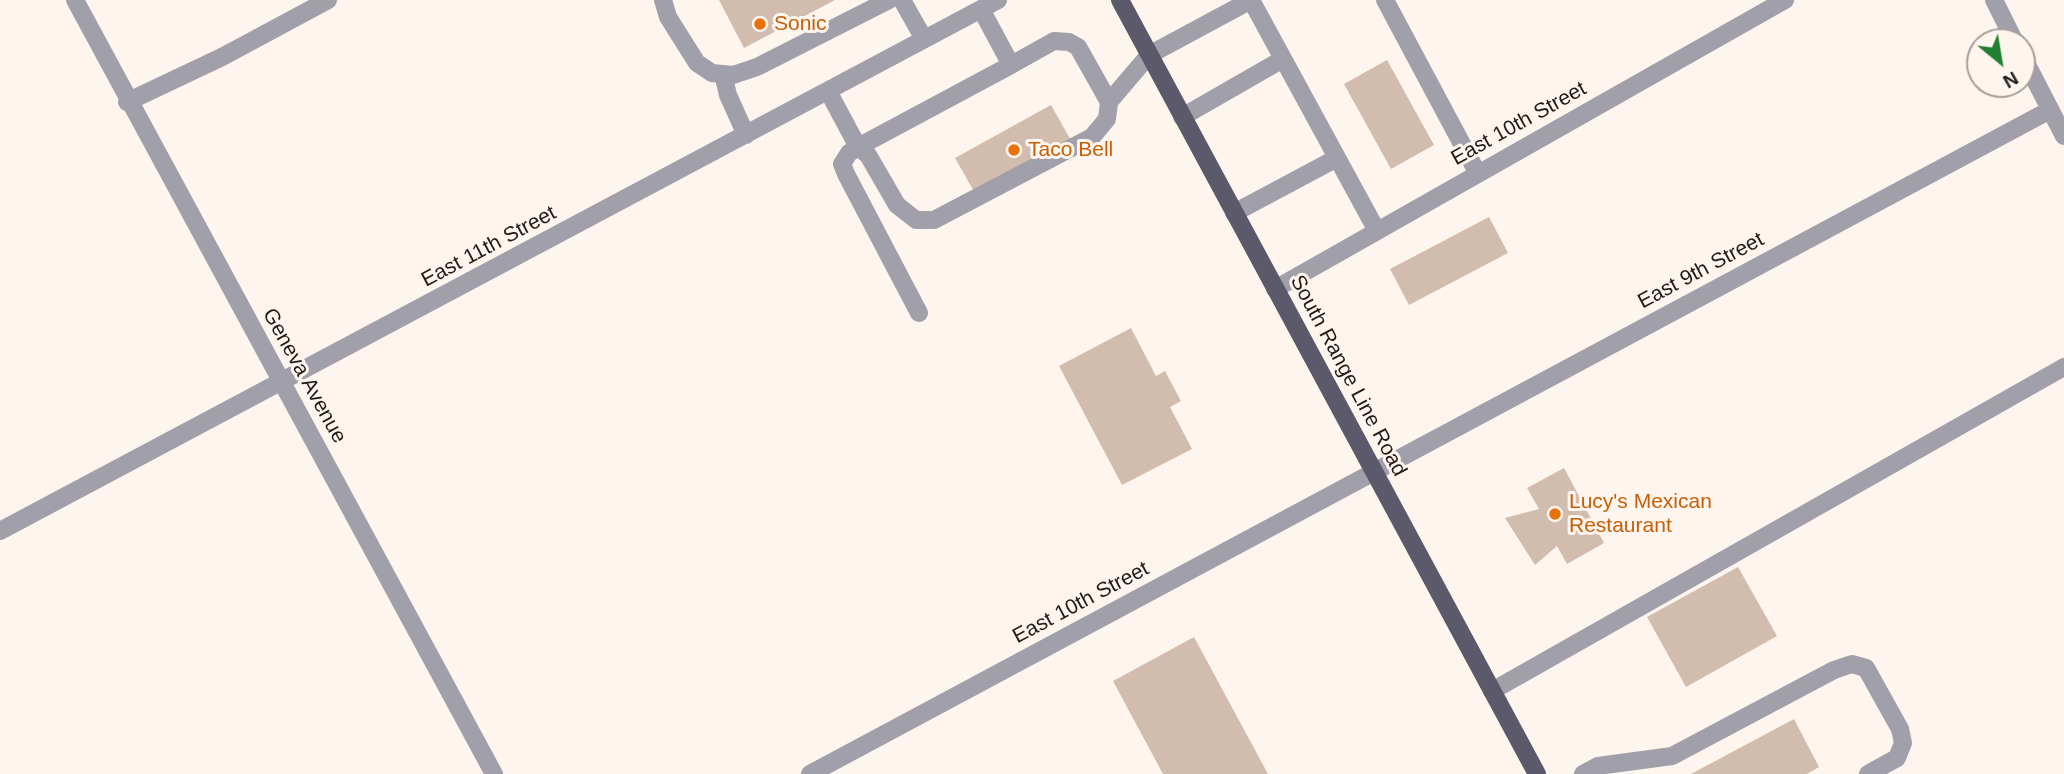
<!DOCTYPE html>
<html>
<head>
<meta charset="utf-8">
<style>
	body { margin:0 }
	#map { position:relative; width:2064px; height:774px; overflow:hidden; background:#fef5ef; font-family:Helvetica,sans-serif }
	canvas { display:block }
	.north { position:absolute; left:1966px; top:28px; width:70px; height:70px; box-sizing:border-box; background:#fef5ef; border:2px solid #a69e98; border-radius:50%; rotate:150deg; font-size:19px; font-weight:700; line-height:28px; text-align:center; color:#221b16 }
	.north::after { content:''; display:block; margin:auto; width:24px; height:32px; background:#1f8032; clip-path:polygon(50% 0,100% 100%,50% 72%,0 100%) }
</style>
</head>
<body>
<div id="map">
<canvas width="2064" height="774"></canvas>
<div class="north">N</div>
</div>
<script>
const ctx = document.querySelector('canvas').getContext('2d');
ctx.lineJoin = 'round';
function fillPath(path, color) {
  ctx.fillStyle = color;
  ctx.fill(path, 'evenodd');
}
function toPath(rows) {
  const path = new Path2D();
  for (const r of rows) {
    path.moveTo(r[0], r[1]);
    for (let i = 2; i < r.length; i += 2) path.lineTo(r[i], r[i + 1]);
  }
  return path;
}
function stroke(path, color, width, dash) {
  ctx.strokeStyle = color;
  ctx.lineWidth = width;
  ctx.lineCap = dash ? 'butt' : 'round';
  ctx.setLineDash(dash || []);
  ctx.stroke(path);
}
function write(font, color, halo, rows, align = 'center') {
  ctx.font = font + ' Helvetica,sans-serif';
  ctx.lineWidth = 6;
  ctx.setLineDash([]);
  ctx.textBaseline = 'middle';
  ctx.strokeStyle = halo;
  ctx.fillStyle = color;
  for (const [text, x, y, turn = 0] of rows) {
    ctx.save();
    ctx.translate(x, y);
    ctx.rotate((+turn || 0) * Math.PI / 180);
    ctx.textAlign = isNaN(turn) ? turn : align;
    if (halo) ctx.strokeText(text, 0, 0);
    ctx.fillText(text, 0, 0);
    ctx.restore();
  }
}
const building = toPath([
	[719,0,835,0,744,48],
	[1387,60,1434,145,1391,169,1344,84],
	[1051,105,1072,142,976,195,955,158],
	[1489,217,1508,253,1409,305,1390,269],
	[1131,328,1156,376,1165,371,1181,401,1170,407,1192,449,1122,485,1059,366],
	[1564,468,1604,543,1567,564,1557,546,1535,565,1505,518,1539,509,1527,488],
	[1738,567,1777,636,1686,687,1647,617],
	[1194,637,1268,774,1163,774,1113,681],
	[1794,719,1819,767,1807,774,1691,774]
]);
const minor = toPath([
	[75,0,494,774],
	[663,0,668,17,697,63,712,73,733,75,757,67,889,0],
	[902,0,924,39],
	[1251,0,1377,231],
	[1385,0,1478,174],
	[1994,0,2015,42],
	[2022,55,2064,136],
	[1011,65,1054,41,1069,42,1078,47,1109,102,1149,55,1251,0],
	[723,74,728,95,746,135],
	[828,91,858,147,1011,65,981,9],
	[127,102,222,57,328,0],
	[1182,117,1283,59],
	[1234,213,1337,158],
	[1275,289,1785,0],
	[919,313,846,174,842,164,849,153,858,147,868,155,897,205,916,220,934,220,1092,137,1107,119,1109,102],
	[0,531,998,0],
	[1492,691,2064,367],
	[810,774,2050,110],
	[1583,774,1598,766,1672,756,1834,670,1852,664,1866,668,1900,729,1903,743,1897,758,1868,774]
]);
const major = toPath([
	[1120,0,1537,774]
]);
const markers = [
	[760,24,7,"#e8710a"],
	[1014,150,7,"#e8710a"],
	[1555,514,7,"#e8710a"]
];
const foodNames = [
	["Sonic",774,24],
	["Taco Bell",1028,150],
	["Lucy's Mexican",1569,502],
	["Restaurant",1569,526]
];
const streetNames = [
	["East 10th Street",1519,124,-29],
	["East 11th Street",489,247,-28],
	["East 9th Street",1701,271,-28],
	["Geneva Avenue",304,376,61],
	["South Range Line Road",1348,376,62],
	["East 10th Street",1081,603,-28]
];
fillPath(building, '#d1bcae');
stroke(minor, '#a1a0aa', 18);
stroke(major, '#5b596a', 18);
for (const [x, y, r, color] of markers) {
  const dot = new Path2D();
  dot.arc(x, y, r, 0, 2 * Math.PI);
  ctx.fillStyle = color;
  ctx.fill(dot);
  stroke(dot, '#fef5ef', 2.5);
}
write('21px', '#c56008', '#fef5ef', foodNames, 'left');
write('21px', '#221b16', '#fef5ef', streetNames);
</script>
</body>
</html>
